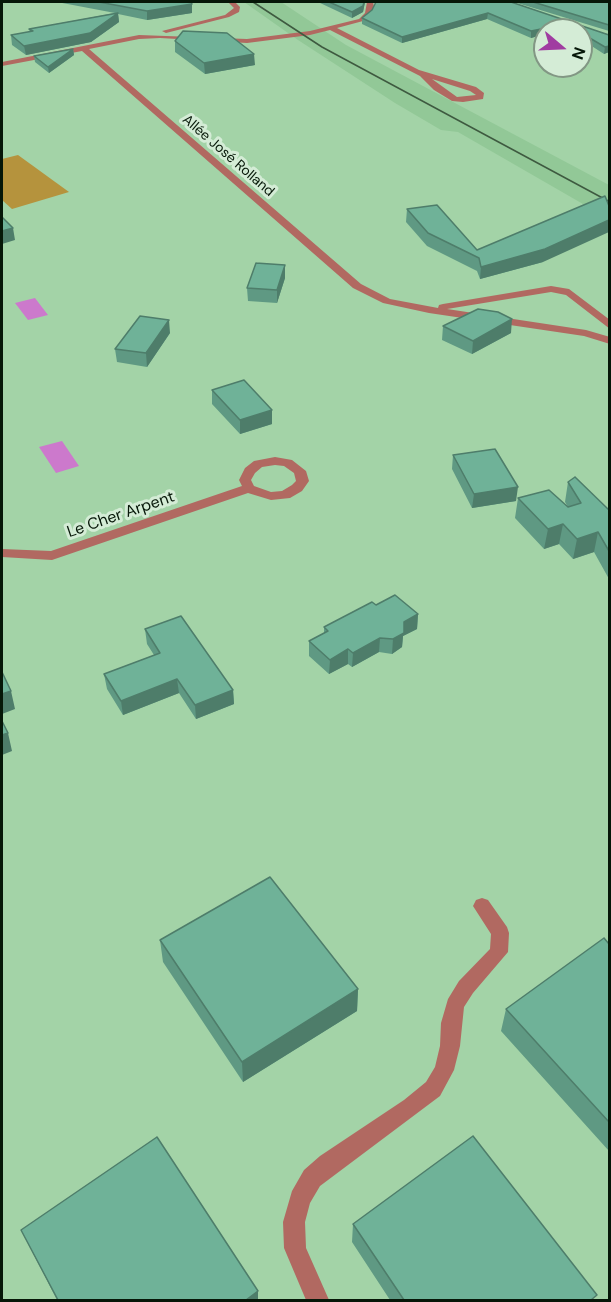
<!DOCTYPE html>
<html>
<head>
<meta charset="utf-8">
<style>
	body { margin:0 }
	#map { position:relative; width:611px; height:1302px; overflow:hidden; background:#a3d3a7; font-family:"DM Sans",sans-serif }
	canvas { display:block }
	.frame { position:absolute; inset:0; border:3px solid #061708; pointer-events:none }
	.north { position:absolute; left:533px; top:18px; width:60px; height:60px; box-sizing:border-box; background:#d4ecd6; border:2px solid #829784; border-radius:50%; rotate:109deg; font-size:16px; font-weight:700; line-height:24px; text-align:center; color:#061708 }
	.north::after { content:''; display:block; margin:auto; width:21px; height:27px; background:#a03ca1; clip-path:polygon(50% 0,100% 100%,50% 72%,0 100%) }
</style>
</head>
<body>
<div id="map">
<canvas width="611" height="1302"></canvas>
<div class="frame"></div>
<div class="north">N</div>
</div>
<script>
const ctx = document.querySelector('canvas').getContext('2d');
ctx.lineJoin = 'round';
function fillPath(path, color) {
  ctx.fillStyle = color;
  ctx.fill(path, 'evenodd');
}
function toPath(rows) {
  const path = new Path2D();
  for (const r of rows) {
    path.moveTo(r[0], r[1]);
    for (let i = 2; i < r.length; i += 2) path.lineTo(r[i], r[i + 1]);
  }
  return path;
}
function stroke(path, color, width, dash) {
  ctx.strokeStyle = color;
  ctx.lineWidth = width;
  ctx.lineCap = dash ? 'butt' : 'round';
  ctx.setLineDash(dash || []);
  ctx.stroke(path);
}
function write(font, color, halo, rows, align = 'center') {
  ctx.font = font + ' "DM Sans",sans-serif';
  ctx.lineWidth = 6;
  ctx.setLineDash([]);
  ctx.textBaseline = 'middle';
  ctx.strokeStyle = halo;
  ctx.fillStyle = color;
  for (const [text, x, y, turn = 0] of rows) {
    ctx.save();
    ctx.translate(x, y);
    ctx.rotate((+turn || 0) * Math.PI / 180);
    ctx.textAlign = isNaN(turn) ? turn : align;
    if (halo) ctx.strokeText(text, 0, 0);
    ctx.fillText(text, 0, 0);
    ctx.restore();
  }
}
const built = toPath([
	[244,2,281,2,346,45,609,185,609,219,458,132,441,130,395,103,298,40]
]);
const green = toPath([
	[18,155,69,192,12,209,2,200,2,159]
]);
const water = toPath([
	[35,298,48,315,28,320,15,303],
	[62,441,79,466,56,473,39,447]
]);
const minor = toPath([
	[228,2,235,2,240,7,239,12,229,17,166,33,162,31,225,15,234,8,228,2],
	[367,2,373,2,374,7,370,15,363,21,337,28,419,70,476,87,484,93,483,99,463,102,452,101,434,90,420,76,330,30,310,35,247,43,160,38,139,39,89,49,361,284,390,299,438,308,439,305,443,304,551,286,569,289,610,320,610,329,566,295,551,292,447,309,586,330,610,337,610,344,584,336,429,313,383,303,353,288,82,51,2,66,2,62,139,35,247,39,310,31,359,19,365,13,367,2],
	[432,79,470,91,476,95,457,97,432,79],
	[275,457,292,460,306,471,309,481,302,491,290,498,271,500,248,493,52,560,2,557,2,549,51,551,242,486,239,480,245,468,254,461,275,457],
	[275,465,284,466,294,473,296,481,292,485,282,491,271,492,254,486,251,480,255,473,262,467,275,465],
	[482,898,488,900,507,927,509,933,508,952,473,993,464,1007,460,1046,454,1070,440,1096,320,1186,310,1203,305,1222,306,1248,329,1300,306,1300,284,1248,283,1222,292,1191,304,1170,320,1156,404,1100,426,1082,435,1067,440,1046,441,1023,448,999,459,981,490,949,491,934,473,906,476,900,482,898]
]);
const tram = toPath([
	[253,2,322,47,610,202]
]);
const wall = toPath([
	[57,2,191,2,192,13,147,20,118,14,119,22,91,42,26,55,12,45,11,35,30,32,29,29,115,13],
	[318,2,365,2,363,12,352,18],
	[375,2,511,2,609,35,609,52,604,54,587,43,581,30,545,30,545,34,531,38,487,19,402,43,362,24,362,18,372,10,375,4],
	[514,2,609,2,609,31],
	[175,41,255,65,205,74,175,52],
	[73,49,74,55,49,73,35,62,34,56],
	[407,209,477,250,543,262,480,279,477,271,427,246,406,222],
	[285,265,285,278,277,303,248,301,247,288],
	[443,326,511,333,472,354,442,340],
	[170,333,147,367,117,362,115,349],
	[212,390,272,424,240,434,212,404],
	[453,455,516,501,472,508,452,469],
	[568,482,609,510,609,579,594,552,573,559,559,544,544,549,515,518,518,498,568,507,565,502],
	[376,605,418,614,417,629,403,636,402,647,392,654,379,652,352,667,348,664,329,674,309,656,309,641,324,633,324,627],
	[145,629,233,690,234,704,196,719,179,693,123,715,107,689,104,674,154,655,147,644],
	[160,940,358,989,357,1011,243,1082,163,962],
	[609,944,609,1151,501,1031,506,1009],
	[353,1224,594,1300,390,1300,352,1242],
	[21,1230,258,1291,258,1300,57,1300]
]);
const shadedWall = toPath([
	[364,2,365,2,363,12,352,18,352,12],
	[192,4,192,13,147,20,147,11],
	[118,13,119,22,91,42,26,55,24,46],
	[488,13,487,19,402,43,402,37],
	[546,28,545,34,531,38,531,31],
	[588,37,587,43,581,44,581,38],
	[609,46,609,52,604,54,605,47],
	[73,49,74,55,49,73,48,67],
	[254,54,255,65,205,74,204,63],
	[609,220,609,232,543,262,480,279,481,267],
	[13,228,15,240,2,244,2,231],
	[285,265,285,278,277,303,277,290],
	[512,319,511,333,472,354,473,341],
	[169,320,170,333,147,367,146,353],
	[272,410,272,424,240,434,240,420],
	[518,487,516,501,472,508,474,494],
	[563,524,559,544,544,549,548,529],
	[598,532,594,552,573,559,577,539],
	[418,614,417,629,403,636,402,647,392,654,393,639,404,622],
	[380,638,379,652,352,667,353,653],
	[348,649,348,664,329,674,330,660],
	[177,679,179,693,123,715,121,701],
	[233,690,234,704,196,719,195,705],
	[11,691,15,709,2,714,2,694],
	[8,733,12,751,2,755,2,735],
	[358,989,357,1011,243,1082,242,1062],
	[258,1291,258,1300,246,1300]
]);
const building = toPath([
	[99,2,191,2,192,4,147,11,99,2],
	[329,2,364,2,363,6,352,12,329,2],
	[376,2,511,2,609,35,609,46,605,47,588,37,581,38,581,30,553,30,546,28,531,31,488,13,402,37,362,18,372,10,376,2],
	[533,2,609,2,609,25,533,2],
	[118,13,90,33,24,46,11,35,33,31,29,29,118,13],
	[183,31,227,33,254,54,204,63,175,41,183,31],
	[73,49,48,67,34,56,73,49],
	[605,196,609,206,609,220,545,249,481,267,479,258,428,233,407,209,437,205,477,250,605,196],
	[2,217,13,228,2,231,2,217],
	[256,263,285,265,277,290,247,288,256,263],
	[478,309,498,312,512,319,473,341,443,326,478,309],
	[140,316,169,320,146,353,115,349,140,316],
	[244,380,272,410,240,420,212,390,244,380],
	[495,449,518,487,474,494,453,455,495,449],
	[575,477,609,510,609,551,598,532,577,539,563,524,548,529,518,498,549,490,568,507,581,503,568,482,575,477],
	[395,595,418,614,404,622,404,633,393,639,380,638,353,653,348,649,330,660,309,641,328,631,324,627,372,602,376,605,395,595],
	[181,616,233,690,195,705,177,679,121,701,104,674,160,653,145,629,181,616],
	[2,672,11,691,2,694,2,672],
	[2,721,8,733,2,735,2,721],
	[270,877,358,989,242,1062,160,940,270,877],
	[604,938,609,944,609,1122,506,1009,604,938],
	[473,1136,597,1295,591,1300,404,1300,353,1224,473,1136],
	[157,1137,258,1291,246,1300,58,1300,21,1230,157,1137]
]);
const farStreetnames = [
	["Allée José Rolland",228,156,41]
];
const streetNames = [
	["Le Cher Arpent",121,515,-19]
];
fillPath(built, '#92c897');
fillPath(green, '#b5933d');
fillPath(water, '#cc79cc');
fillPath(minor, '#b16961');
stroke(tram, '#3e5a40', 1.5);
fillPath(wall, '#5f9983');
fillPath(shadedWall, '#4e7d6a');
fillPath(building, '#6fb298');
stroke(building, '#4e7d6a', 1.5);
write('14px', '#061708', '#d4ecd6', farStreetnames);
write('16px', '#061708', '#d4ecd6', streetNames);
</script>
</body>
</html>
